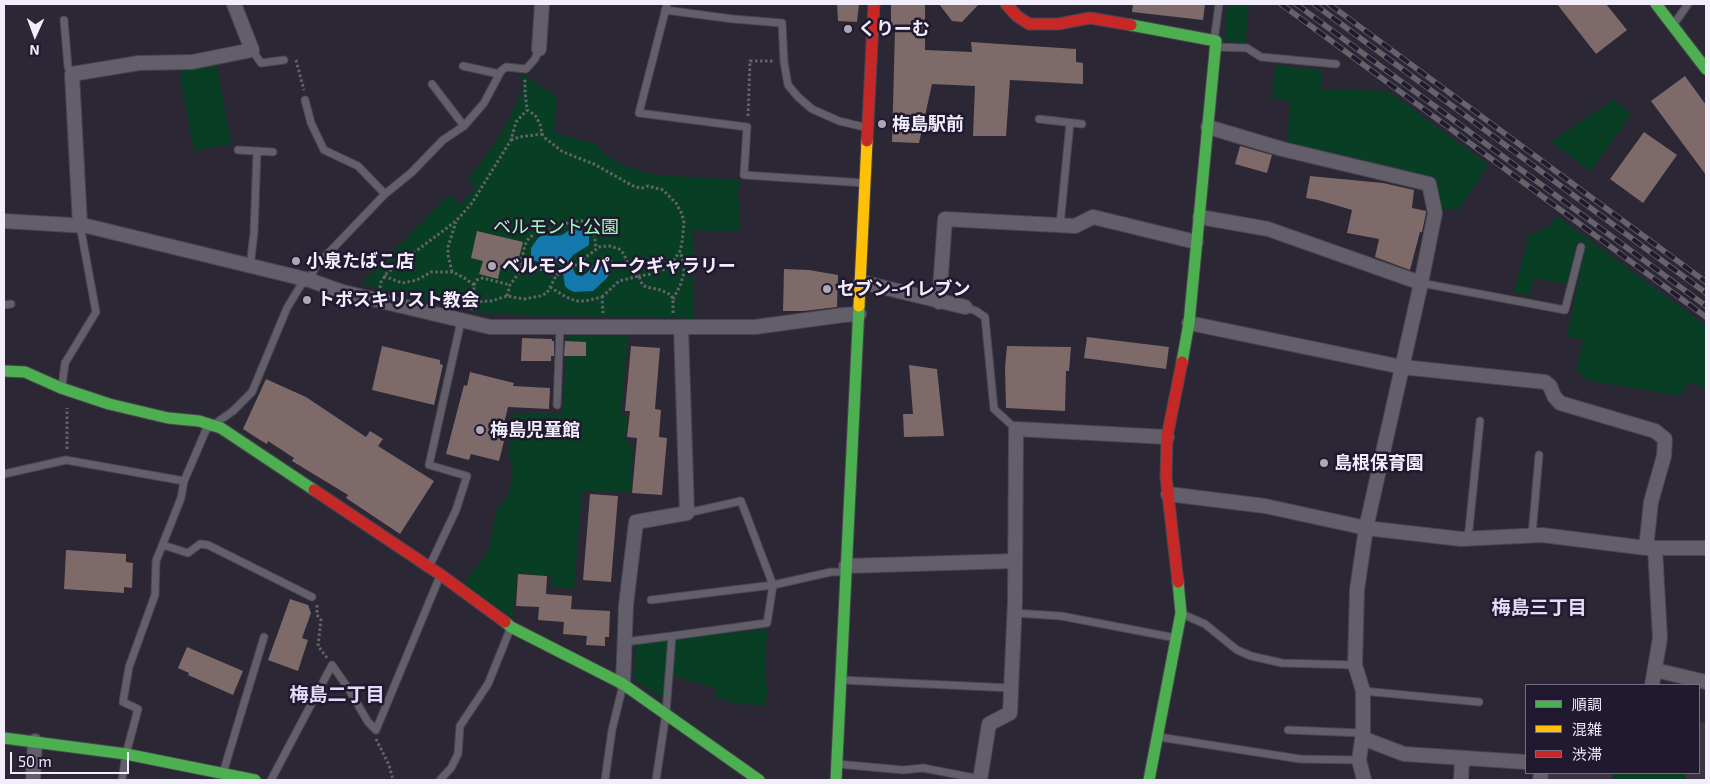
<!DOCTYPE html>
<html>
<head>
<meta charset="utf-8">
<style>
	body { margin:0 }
	#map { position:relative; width:1710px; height:784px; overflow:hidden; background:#2b2734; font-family:"Exo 2","Noto Sans JP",sans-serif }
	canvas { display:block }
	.frame { position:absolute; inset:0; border:5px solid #f1edfc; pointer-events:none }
	.legend { position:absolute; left:1525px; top:684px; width:175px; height:90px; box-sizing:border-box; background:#20192f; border:1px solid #746e81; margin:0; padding:6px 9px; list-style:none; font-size:15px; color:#f1edfc }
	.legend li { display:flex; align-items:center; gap:10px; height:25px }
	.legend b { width:25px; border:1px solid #746e81 }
	.north { position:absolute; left:10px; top:10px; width:50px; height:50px; -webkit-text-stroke:4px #20192f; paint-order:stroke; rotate:182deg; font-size:14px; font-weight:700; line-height:20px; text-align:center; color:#f1edfc }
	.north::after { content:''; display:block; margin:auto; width:18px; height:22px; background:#f1edfc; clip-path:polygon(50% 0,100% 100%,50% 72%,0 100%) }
	.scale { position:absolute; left:10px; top:752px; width:119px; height:22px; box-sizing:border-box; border:2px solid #f1edfc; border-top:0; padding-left:6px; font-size:15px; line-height:18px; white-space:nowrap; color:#f1edfc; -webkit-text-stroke:4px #20192f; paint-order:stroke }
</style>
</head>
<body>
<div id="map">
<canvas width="1710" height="784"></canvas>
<div class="frame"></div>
<ul class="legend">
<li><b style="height:6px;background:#4caf50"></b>順調</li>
<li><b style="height:6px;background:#ffc107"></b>混雑</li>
<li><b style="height:6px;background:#c62828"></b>渋滞</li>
</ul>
<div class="north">N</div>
<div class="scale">50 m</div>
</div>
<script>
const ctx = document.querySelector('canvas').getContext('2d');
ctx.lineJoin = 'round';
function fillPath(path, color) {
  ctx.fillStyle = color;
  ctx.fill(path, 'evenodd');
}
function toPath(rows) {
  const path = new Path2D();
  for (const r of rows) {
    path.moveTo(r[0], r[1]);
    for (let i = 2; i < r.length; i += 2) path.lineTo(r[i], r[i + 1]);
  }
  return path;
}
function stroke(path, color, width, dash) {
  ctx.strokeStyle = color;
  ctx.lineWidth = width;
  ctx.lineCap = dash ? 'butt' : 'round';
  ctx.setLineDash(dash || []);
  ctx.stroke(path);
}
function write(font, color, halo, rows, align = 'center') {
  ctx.font = font + ' "Exo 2","Noto Sans JP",sans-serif';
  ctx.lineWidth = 5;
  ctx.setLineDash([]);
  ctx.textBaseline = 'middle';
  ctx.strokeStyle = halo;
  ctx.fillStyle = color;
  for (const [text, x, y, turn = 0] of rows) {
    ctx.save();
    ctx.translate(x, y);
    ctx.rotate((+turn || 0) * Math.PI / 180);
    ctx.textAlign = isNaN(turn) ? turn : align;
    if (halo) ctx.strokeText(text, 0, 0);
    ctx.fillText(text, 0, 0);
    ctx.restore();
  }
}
const education = toPath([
	[1699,721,1706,723,1706,780,1546,780,1547,773,1699,773]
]);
const green = toPath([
	[1228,4,1249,4,1245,43,1229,42,1224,38],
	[217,65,231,144,194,151,179,71],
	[1275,65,1322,70,1322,89,1388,91,1489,165,1458,210,1441,209,1436,178,1287,142,1290,100,1272,98],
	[522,75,527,75,527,77,557,97,554,133,596,144,607,156,627,167,657,175,739,180,738,197,740,198,739,232,693,230,694,319,662,317,542,316,487,313,459,308,361,284,449,195,460,205,476,187,468,178,481,163,502,132,522,91,523,82,521,80],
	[1614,99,1631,114,1591,171,1551,142],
	[1557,216,1706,326,1706,388,1689,382,1680,396,1590,381,1576,370,1583,340,1567,336,1586,242,1577,241,1567,284,1534,278,1530,295,1514,292,1529,235,1550,226],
	[568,332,629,333,621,412,628,418,625,439,633,447,631,492,582,491,574,589,552,587,551,576,517,573,513,618,464,584,489,550,496,510,509,495,513,467,508,456,513,413,562,414],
	[767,629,765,679,768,689,765,705,736,704,715,697,717,689,667,674,664,699,634,680,636,643],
	[1613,773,1685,773,1685,778,1693,780,1612,780]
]);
const water = toPath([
	[574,227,586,232,589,235,589,245,573,255,571,258,571,265,576,275,582,276,587,273,597,261,604,256,611,258,613,262,612,267,607,278,593,291,574,292,568,289,565,286,562,267,558,263,554,261,539,262,533,260,531,255,531,248,538,238,543,235,553,236,562,235]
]);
const building = toPath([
	[837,4,859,4,857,22,838,21],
	[891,4,925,4,925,50,972,52,971,42,1076,49,1076,62,1083,63,1083,84,1010,80,1006,136,973,136,975,86,932,84,919,143,892,142,895,30,891,29],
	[939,4,979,4,962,22,952,21],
	[1133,4,1205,4,1203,20,1132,12],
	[1557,4,1606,4,1627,30,1596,54],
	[1685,76,1706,105,1706,175,1651,101],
	[1644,132,1677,155,1643,203,1610,179],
	[1240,146,1272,155,1267,173,1235,164],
	[1310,176,1383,183,1414,190,1412,208,1426,211,1426,213,1422,232,1420,232,1410,270,1375,257,1379,239,1347,233,1352,210,1318,200,1306,198],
	[477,231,523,242,516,269,501,265,498,279,479,274,483,261,471,258],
	[784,269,809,270,838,275,837,307,804,311,783,311],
	[1087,337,1169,347,1166,369,1084,358],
	[522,338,552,339,552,341,554,341,554,356,551,356,551,361,521,361],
	[565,341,586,342,586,356,564,356],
	[382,346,440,360,440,364,443,365,434,405,372,390],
	[631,346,660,348,655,409,661,410,659,437,667,438,662,495,632,493,637,438,627,437,630,411,625,411],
	[1007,346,1071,347,1069,371,1066,371,1065,411,1006,408,1005,368],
	[909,365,937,369,944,436,904,437,903,414,913,414],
	[470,372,514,383,513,386,550,388,549,409,508,407,500,440,504,441,499,461,471,454,469,460,446,454,464,385,467,386],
	[266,379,306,397,366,437,370,431,383,439,378,446,434,481,400,534,346,498,348,495,292,461,294,458,268,441,267,444,260,440,243,429],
	[590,494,618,496,611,582,583,580],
	[66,550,126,554,126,562,133,563,132,588,124,587,124,593,64,589],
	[518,574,547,576,546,594,572,596,571,609,610,611,609,637,605,637,605,646,586,645,587,636,563,634,564,622,538,620,539,607,516,606],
	[290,599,308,605,311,613,302,638,308,640,298,671,268,660],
	[187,647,243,671,233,695,188,675,189,673,178,668]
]);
const path = toPath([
	[296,60,304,90],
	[748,116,750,61,773,61],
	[511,140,519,137,542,134],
	[520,267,537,270,553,267,558,275],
	[452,272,448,255,448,247,456,222],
	[384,276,402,283,417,280,431,272,453,272,466,279,474,285,473,302],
	[474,285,477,280,483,278,510,285],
	[550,287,566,297,576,301,585,301,602,297,603,313],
	[380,288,381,282,387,273,456,221,472,203,511,140,516,122,527,110],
	[507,296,510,285,518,274,525,245,529,238,540,230,559,230,569,222,582,221,587,223,594,232,596,248],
	[602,297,619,281,639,276,642,284,646,287,661,290,671,295,673,299,673,314],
	[673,299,680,286,684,273,684,264,680,251],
	[471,310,473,302,491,301,507,296,524,299,540,296,547,293,556,276,576,265,599,247,610,246,619,249,624,254,630,270,639,276,652,274,665,269,672,263,680,251,682,243,684,223,682,214,676,203,663,190,648,186,642,188,635,187,594,164,563,152,545,138,542,134,540,124,535,115,527,110,525,91,525,81,524,79],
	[67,449,67,408],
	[317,605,317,615,321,620,318,646,327,658],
	[376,739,389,765,393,780]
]);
const lane = toPath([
	[667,4,639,113,747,127,744,175,865,183],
	[665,10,733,19,782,23,784,62,788,85,798,97,812,109,839,121,868,128],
	[64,20,68,67,72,74],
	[1674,24,1688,4],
	[1214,41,1219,4],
	[1216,47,1247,48,1261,57,1336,64],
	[252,50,261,63,284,60],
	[463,66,499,74],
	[432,84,464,126],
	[305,100,311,123,324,150,358,166,385,194],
	[1039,119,1082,124],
	[238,150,273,152],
	[1060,225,1070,123],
	[250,266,254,233,257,151],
	[1421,283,1565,310,1581,247],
	[4,305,11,304],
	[965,307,976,311,985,317,994,409,1016,429],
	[62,386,65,363,96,312,80,225],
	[557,405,560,327],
	[4,474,66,460,184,481],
	[1532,535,1539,455],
	[1468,539,1480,421],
	[163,545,188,553,200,544,208,545,312,597],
	[429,567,456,510,467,476,429,465,461,321],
	[651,600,773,585,831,572,845,572],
	[1014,613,1061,616,1176,638],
	[1182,614,1205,624,1237,650,1251,656,1282,663,1355,665],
	[624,642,672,636],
	[841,680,1011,688],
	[1363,691,1479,702],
	[1288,730,1363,733],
	[1159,737,1300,759,1359,760],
	[837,764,903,770,923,768,980,779],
	[223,773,264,637],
	[122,780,126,754,138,709,123,702,129,667,155,595,156,561,181,498,184,481,206,430,233,411,252,392,287,308,301,285,309,280,316,266,385,194,411,173,443,140,464,126,484,103,501,71,506,67,526,69,535,59,539,49],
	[271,780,332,665,348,688,368,722,376,730,440,576],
	[440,780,451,768,458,754,460,726,488,684,511,627],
	[605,780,612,730,623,685],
	[656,780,666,713,672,636,767,623,773,585,741,501,687,513]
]);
const street = toPath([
	[539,49,542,4],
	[1208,127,1282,149,1429,184,1435,213,1421,283,1366,528,1357,590,1355,665,1363,691,1363,733,1359,760,1364,780],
	[1200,217,1268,229,1421,283],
	[4,221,87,226,309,280,343,292,490,327,755,327,843,315,859,314],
	[80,224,72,74,139,63,192,62,252,50,234,4],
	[861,282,965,307],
	[939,302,945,219,1075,226,1093,217,1196,242],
	[1189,323,1402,367,1545,382,1550,386,1554,396,1560,403,1655,431,1665,439,1664,456,1651,502,1646,548],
	[1168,494,1265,506,1366,528,1461,539,1542,535,1646,548,1706,548],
	[846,566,1014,561],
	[1655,670,1706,682],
	[623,684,626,605,636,522,687,513,681,327],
	[1652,685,1660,638,1655,548],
	[1362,738,1404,754,1526,762],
	[33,780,35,741],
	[980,780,989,724,1010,713,1015,601,1016,429,1167,437],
	[1461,780,1462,758],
	[1540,780,1541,773]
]);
const fast = toPath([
	[1656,4,1706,69],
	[1131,25,1216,41,1189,323,1182,362],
	[4,371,25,372,61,388,109,404,168,418,199,421,221,428,314,490],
	[505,622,511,627,623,684,759,780],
	[4,738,126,754,255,780],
	[836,780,859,306],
	[1149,780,1181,613,1178,582]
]);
const slow = toPath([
	[859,306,867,141]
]);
const jam = toPath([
	[1006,4,1017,16,1029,24,1058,24,1090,18,1131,25],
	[867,141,874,4],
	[314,490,441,575,505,622],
	[1178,582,1166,477,1167,437,1182,362]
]);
const rail = toPath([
	[1281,4,1706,317],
	[1296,4,1706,306],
	[1314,4,1706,293],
	[1329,4,1706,282]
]);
const markers = [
	[848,29,5,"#aca8b6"],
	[882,124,5,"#aca8b6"],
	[296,261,5,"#aca8b6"],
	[492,266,5,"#aca8b6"],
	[827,289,5,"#aca8b6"],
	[307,300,5,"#aca8b6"],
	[480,430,5,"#aca8b6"],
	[1324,463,5,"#aca8b6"]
];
const poiNames = [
	["くりーむ",858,29],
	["梅島駅前",892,124],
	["小泉たばこ店",306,261],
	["ベルモントパークギャラリー",502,266],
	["セブン-イレブン",837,289],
	["トポスキリスト教会",317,300],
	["梅島児童館",490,430],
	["島根保育園",1334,463]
];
const parkNames = [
	["ベルモント公園",556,227]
];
const neighbourhoodNames = [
	["梅島三丁目",1539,608],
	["梅島二丁目",337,695]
];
fillPath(education, '#3c3240');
fillPath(green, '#083e24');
fillPath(water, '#1378ac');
fillPath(building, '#7e6a68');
stroke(lane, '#494550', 9);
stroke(street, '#494550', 16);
stroke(fast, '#494550', 13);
stroke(slow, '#494550', 13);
stroke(jam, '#494550', 13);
stroke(path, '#65626b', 3, [2.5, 2.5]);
stroke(lane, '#625f6a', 7);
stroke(street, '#625f6a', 14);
stroke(fast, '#4caf50', 11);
stroke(slow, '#ffc107', 11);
stroke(jam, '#c62828', 11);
stroke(rail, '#65626b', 5.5);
stroke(rail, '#20192f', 4, [11]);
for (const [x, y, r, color] of markers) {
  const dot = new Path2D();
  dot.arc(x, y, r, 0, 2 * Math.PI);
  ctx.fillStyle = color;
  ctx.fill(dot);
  stroke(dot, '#20192f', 2);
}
write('bold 18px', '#f1edfc', '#20192f', poiNames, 'left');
write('18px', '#9ffcbf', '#20192f', parkNames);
write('bold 19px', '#e4dbfa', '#20192f', neighbourhoodNames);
</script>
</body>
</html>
